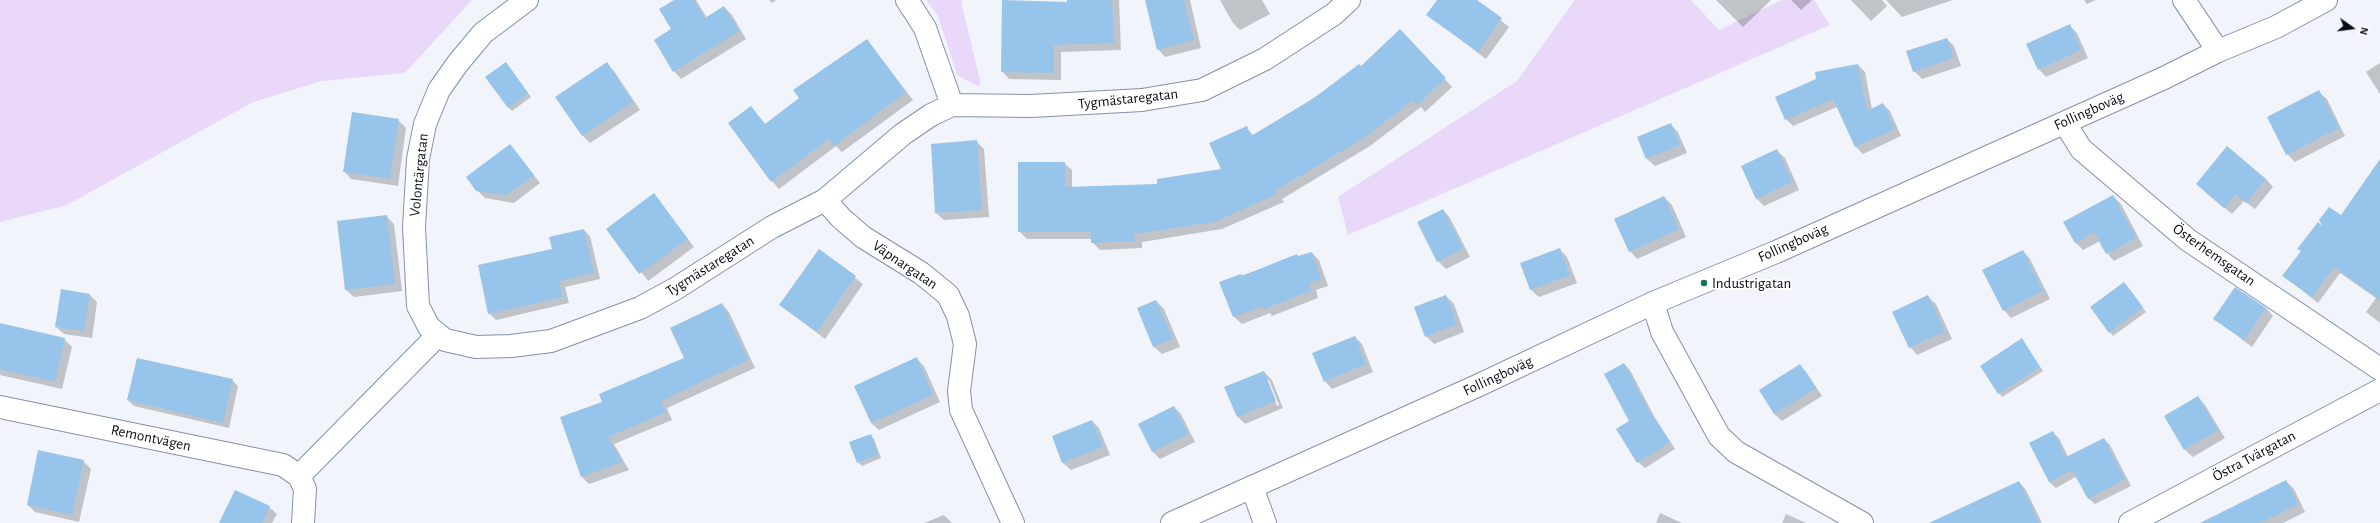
<!DOCTYPE html>
<html>
<head>
<meta charset="utf-8">
<style>
	body { margin:0 }
	#map { position:relative; width:2380px; height:523px; overflow:hidden; background:#f1f4fa; font-family:"Alegreya Sans",sans-serif }
	canvas { display:block }
	.north { position:absolute; left:2332px; top:8px; width:40px; height:40px; -webkit-text-stroke:3px #fff; paint-order:stroke; rotate:104deg; font-size:11px; font-weight:700; line-height:16px; text-align:center; color:#070b15 }
	.north::after { content:''; display:block; margin:auto; width:14px; height:18px; background:#070b15; clip-path:polygon(50% 0,100% 100%,50% 72%,0 100%) }
</style>
</head>
<body>
<div id="map">
<canvas width="2380" height="523"></canvas>
<div class="north">N</div>
</div>
<script>
const ctx = document.querySelector('canvas').getContext('2d');
ctx.lineJoin = 'round';
function fillPath(path, color) {
  ctx.fillStyle = color;
  ctx.fill(path, 'evenodd');
}
function toPath(rows) {
  const path = new Path2D();
  for (const r of rows) {
    path.moveTo(r[0], r[1]);
    for (let i = 2; i < r.length; i += 2) path.lineTo(r[i], r[i + 1]);
  }
  return path;
}
function stroke(path, color, width, dash) {
  ctx.strokeStyle = color;
  ctx.lineWidth = width;
  ctx.lineCap = dash ? 'butt' : 'round';
  ctx.setLineDash(dash || []);
  ctx.stroke(path);
}
function write(font, color, halo, rows, align = 'center') {
  ctx.font = font + ' "Alegreya Sans",sans-serif';
  ctx.lineWidth = 3.5;
  ctx.setLineDash([]);
  ctx.textBaseline = 'middle';
  ctx.strokeStyle = halo;
  ctx.fillStyle = color;
  for (const [text, x, y, turn = 0] of rows) {
    ctx.save();
    ctx.translate(x, y);
    ctx.rotate((+turn || 0) * Math.PI / 180);
    ctx.textAlign = isNaN(turn) ? turn : align;
    if (halo) ctx.strokeText(text, 0, 0);
    ctx.fillText(text, 0, 0);
    ctx.restore();
  }
}
const green = toPath([
	[0,0,472,0,405,73,322,81,253,102,67,205,0,222],
	[926,0,963,0,961,2,981,84,977,86,957,75,938,16],
	[1575,0,1691,0,1719,30,1782,0,1814,0,1830,25,1348,235,1338,197,1517,81]
]);
const shadow = toPath([
	[676,0,696,0,707,18,724,7,732,15,746,39,681,79,674,71,673,30],
	[769,0,776,0,772,3],
	[1068,0,1119,0,1121,50,1061,52,1061,80,1009,79,1002,71,1068,3],
	[1146,0,1190,0,1201,48,1165,57,1158,49],
	[1220,0,1262,0,1270,14,1240,30,1233,23],
	[1439,0,1475,0,1509,27,1486,59,1428,15],
	[1716,0,1771,0,1743,27],
	[1791,0,1812,0,1801,10],
	[1851,0,1882,0,1887,6,1871,21],
	[1886,0,1953,0,1902,17],
	[2084,0,2096,0,2087,4],
	[2069,25,2077,33,2088,58,2046,77,2039,69],
	[1408,38,1452,87,1425,112,1421,107,1370,146,1282,199,1284,202,1222,229,1142,242,1142,248,1100,250,1092,242,1092,239,1027,239,1019,231,1064,163,1072,170,1072,188,1158,185,1223,170,1246,128,1254,136],
	[1947,39,1954,46,1961,66,1922,79,1914,71],
	[867,40,913,100,842,152,836,146,779,189,772,181,751,107,766,125,801,99,794,90],
	[2380,63,2380,94,2366,72],
	[607,64,614,71,640,110,590,143,583,136,557,97],
	[1858,65,1865,72,1872,110,1883,104,1890,111,1901,136,1863,154,1856,147,1837,107,1793,126,1786,119],
	[509,67,531,97,512,111,508,107],
	[2319,92,2327,99,2345,136,2295,162,2287,154],
	[398,120,406,128,398,186,351,179,344,171],
	[1671,125,1678,132,1687,153,1655,166,1647,159],
	[977,142,984,149,989,217,944,220,936,213],
	[510,145,540,183,514,203,485,198,477,190],
	[1777,151,1785,158,1799,190,1764,206,1756,198],
	[2380,161,2380,323,2366,312,2376,298,2340,273,2318,303,2284,276,2326,230,2341,217],
	[2266,179,2273,187,2255,209,2244,201,2232,214,2205,192],
	[654,195,694,247,648,281,608,229],
	[2113,196,2121,204,2143,246,2114,261,2107,253,2100,241,2083,250,2075,242],
	[1664,197,1672,205,1686,237,1637,259,1630,251],
	[1443,210,1450,218,1470,257,1446,269,1438,261],
	[386,216,394,224,402,291,354,297,346,290],
	[584,230,590,236,600,279,565,287,569,303,496,320,489,313,553,249],
	[1559,249,1567,257,1577,283,1539,297,1531,290,1521,264],
	[819,250,863,284,825,339,780,305],
	[2023,251,2030,259,2050,299,2011,318,2004,310],
	[1312,253,1319,260,1328,286,1316,290,1318,298,1272,316,1270,313,1242,324,1234,317,1221,282],
	[2128,287,2146,312,2113,336,2110,332],
	[90,295,97,302,92,338,64,334,56,327],
	[1446,296,1454,304,1464,332,1434,344,1426,336],
	[1928,297,1936,304,1952,339,1917,355,1910,347],
	[1156,301,1164,309,1180,347,1162,354,1154,347,1138,309],
	[722,304,729,312,755,368,667,408,672,420,614,444,629,470,589,484,581,476,604,402,685,358],
	[2266,308,2273,316,2252,347,2215,319],
	[0,324,64,339,72,347,62,389,0,375],
	[1355,337,1362,344,1373,372,1332,389,1325,381],
	[2022,340,2043,371,2002,397,1999,393],
	[917,359,924,366,940,402,879,430,871,423],
	[1624,364,1630,370,1654,416,1675,449,1645,468,1638,462,1630,422],
	[1800,365,1807,373,1822,396,1782,421,1774,414],
	[1264,372,1272,380,1283,408,1245,424,1237,416],
	[1267,380,1269,380,1279,405,1277,406],
	[232,380,238,386,229,428,134,406,128,400],
	[2198,397,2205,405,2225,438,2193,457,2185,450,2165,417],
	[1174,407,1181,414,1195,442,1160,459,1152,451],
	[1092,421,1099,428,1110,455,1071,470,1063,463,1053,436],
	[2052,432,2059,438,2068,457,2104,439,2110,445,2131,486,2095,504,2088,498,2077,476,2056,488,2049,482],
	[870,435,874,439,881,458,862,466,858,462],
	[83,461,91,469,79,522,35,512,28,505],
	[2286,481,2294,489,2305,512,2283,523,2203,523],
	[2019,482,2026,490,2042,523,1963,523],
	[269,507,277,514,272,523,221,523],
	[1660,513,1682,523,1656,523],
	[1786,514,1806,523,1782,523],
	[944,515,952,523,924,523]
]);
const building = toPath([
	[674,0,694,0,705,18,724,6,739,31,673,72,654,40,671,29,659,9],
	[1002,0,1067,2,1067,0,1112,0,1114,43,1054,45,1054,73,1001,72],
	[1145,0,1184,0,1194,40,1157,50],
	[1437,0,1477,0,1502,18,1478,52,1426,15],
	[2070,24,2081,50,2038,70,2026,44],
	[1400,29,1446,78,1417,105,1413,100,1362,139,1275,191,1277,194,1214,222,1134,234,1135,241,1091,243,1091,232,1018,232,1018,162,1065,162,1065,187,1157,184,1157,179,1221,169,1209,143,1247,126,1251,136,1314,98,1359,64,1361,66],
	[1947,38,1954,58,1913,72,1906,51],
	[867,39,906,92,834,146,829,139,771,182,728,123,751,106,765,124,799,98,793,90],
	[506,62,528,93,508,108,485,77],
	[607,62,633,102,582,136,555,97],
	[1858,64,1867,111,1883,103,1895,129,1855,147,1833,99,1785,120,1775,97,1816,79,1815,72],
	[2319,90,2339,128,2286,155,2267,117],
	[352,112,399,119,390,179,343,172],
	[1671,123,1680,145,1646,159,1637,137],
	[977,140,982,210,935,213,931,144],
	[510,144,534,175,506,195,476,191,466,177],
	[2227,146,2266,179,2246,203,2236,194,2224,208,2196,184],
	[1777,149,1792,182,1756,199,1741,166],
	[2380,159,2380,300,2334,267,2312,297,2282,276,2301,251,2297,249,2318,222,2322,226,2319,220,2329,207,2341,215],
	[654,193,688,239,639,274,606,229],
	[2113,195,2136,238,2106,254,2094,232,2075,243,2063,222],
	[1664,196,1679,229,1629,252,1614,219],
	[1443,209,1463,249,1437,262,1417,222],
	[387,215,395,284,345,290,337,221],
	[584,229,594,273,559,281,563,297,488,314,478,265,552,249,549,237],
	[1560,248,1570,275,1530,290,1520,263],
	[819,249,856,276,817,332,779,305],
	[2023,250,2043,291,2003,311,1982,270],
	[1312,252,1321,279,1309,283,1311,291,1264,309,1263,306,1233,317,1219,282,1241,274,1242,276,1297,254,1298,256],
	[2124,282,2143,307,2109,333,2090,307],
	[2235,287,2266,308,2244,340,2213,319],
	[61,289,90,294,84,331,55,327],
	[1446,295,1457,324,1425,337,1414,307],
	[1928,295,1945,331,1909,348,1892,312],
	[1156,300,1173,339,1153,347,1137,308],
	[722,303,748,360,661,401,666,412,608,437,622,462,581,477,560,417,602,402,599,394,684,358,670,328],
	[0,323,65,338,55,382,0,369],
	[1355,336,1366,364,1324,382,1312,353],
	[2022,338,2040,367,1998,394,1980,366],
	[917,357,933,395,871,423,854,386],
	[137,358,233,379,223,423,127,400],
	[1624,363,1648,409,1670,442,1637,463,1616,429,1629,421,1604,374],
	[1800,364,1816,388,1774,414,1759,390],
	[1264,371,1276,401,1237,417,1224,387],
	[2198,396,2218,430,2184,450,2164,416],
	[1174,406,1188,434,1152,452,1138,424],
	[1092,420,1103,447,1062,463,1052,436],
	[2053,431,2066,457,2104,438,2125,479,2088,499,2072,470,2049,482,2029,443],
	[871,434,878,455,857,463,849,442],
	[38,450,84,460,72,515,27,505],
	[2286,480,2298,504,2261,523,2200,523],
	[2019,481,2039,523,1929,523],
	[235,490,270,506,262,523,219,523]
]);
const minor = toPath([
	[527,0,483,33,458,63,439,90,425,124,418,159,414,227,418,306,429,327,445,340,476,347,511,346,551,341,640,308,675,289,772,227,825,200,903,134,931,115,952,105,925,28,907,0],
	[2184,0,2218,51],
	[952,105,1031,106,1142,100,1202,90,1265,59,1334,14,1349,0],
	[2065,123,2081,149,2188,240,2380,369],
	[825,200,841,218,863,237,921,273,948,295,958,316,965,344,959,391,961,410,1013,523],
	[1653,303,1662,332,1719,436,1736,452,1862,523],
	[0,407,283,465,299,476,305,489,303,523],
	[299,476,438,335],
	[1252,487,1265,523],
	[2130,523,2380,390]
]);
const major = toPath([
	[1172,523,1477,386,1653,303,1776,252,2164,78,2218,51,2276,27,2326,0]
]);
const markers = [
	[1704,283,4,"#14744a"]
];
const streetNames = [
	["Tygmästaregatan",1128,99,-6],
	["Follingboväg",2089,111,-24],
	["Volontärgatan",419,175,-84],
	["Follingboväg",1793,243,-24],
	["Österhemsgatan",2214,255,35],
	["Väpnargatan",905,265,34],
	["Tygmästaregatan",710,266,-32],
	["Follingboväg",1498,376,-25],
	["Remontvägen",151,438,12],
	["Östra Tvärgatan",2254,456,-28]
];
const poiNames = [
	["Industrigatan",1712,283]
];
fillPath(green, '#e9d8fa');
fillPath(shadow, '#0003');
fillPath(building, '#97c4ea');
stroke(minor, '#8490ac', 24);
stroke(major, '#8490ac', 24);
stroke(minor, '#fff', 22);
stroke(major, '#fff', 22);
for (const [x, y, r, color] of markers) {
  const dot = new Path2D();
  dot.arc(x, y, r, 0, 2 * Math.PI);
  ctx.fillStyle = color;
  ctx.fill(dot);
  stroke(dot, '#fff', 1.5);
}
write('15px', '#070b15', '#fff', streetNames);
write('15px', '#070b15', '#fff', poiNames, 'left');
</script>
</body>
</html>
